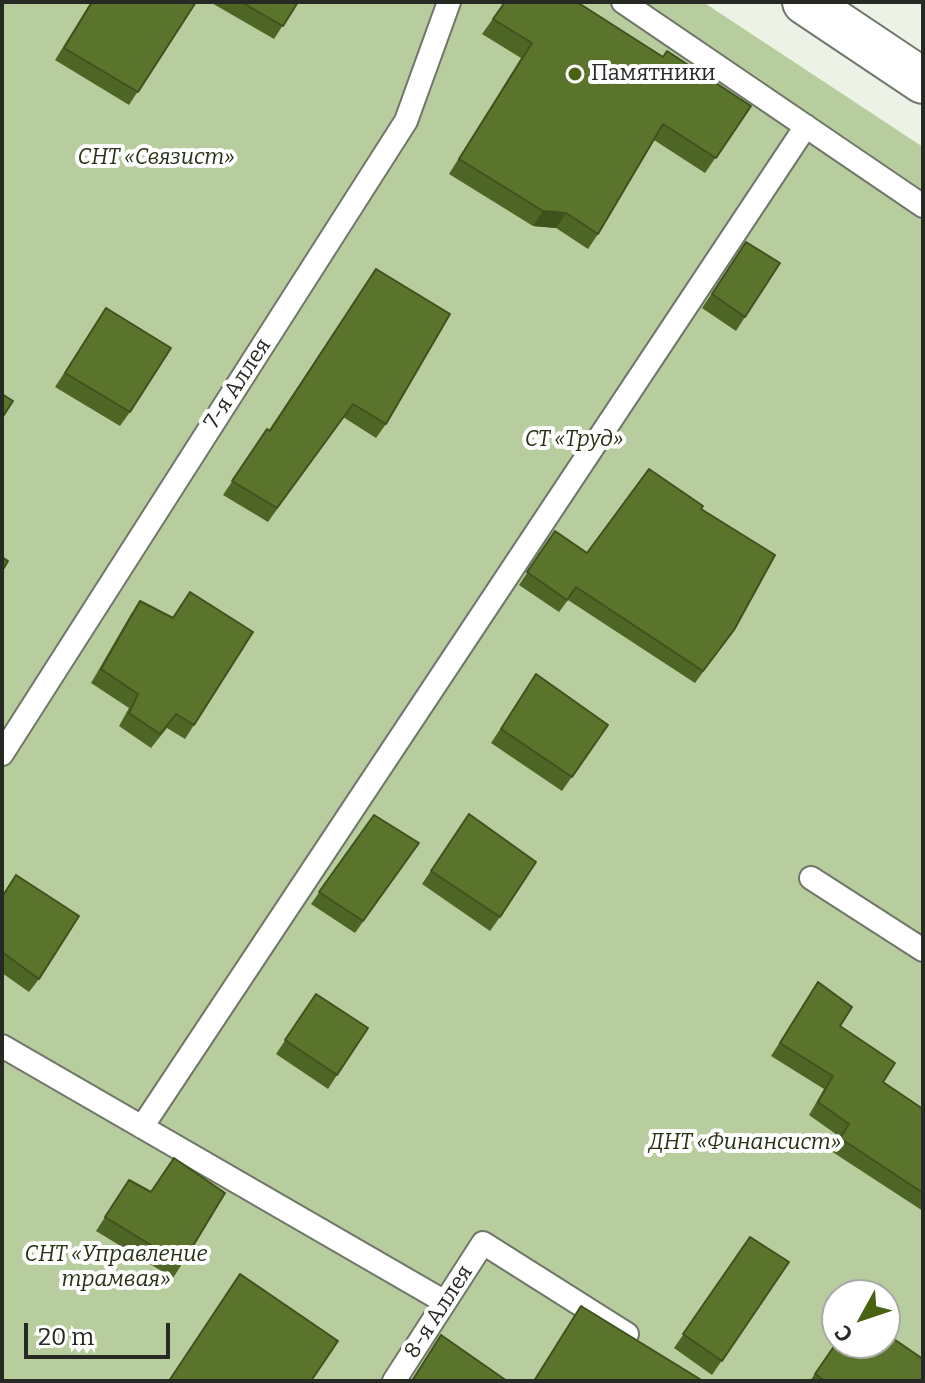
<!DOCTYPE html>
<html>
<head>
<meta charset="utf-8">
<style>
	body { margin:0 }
	#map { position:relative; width:925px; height:1383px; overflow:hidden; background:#ecf2e6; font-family:Bitter,serif }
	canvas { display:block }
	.frame { position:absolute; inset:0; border:4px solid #272924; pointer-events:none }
	.north { position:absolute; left:821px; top:1279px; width:80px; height:80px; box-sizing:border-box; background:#fff; border:2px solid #a9a9a7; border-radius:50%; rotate:230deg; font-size:22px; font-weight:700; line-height:32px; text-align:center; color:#272924 }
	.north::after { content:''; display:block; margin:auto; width:28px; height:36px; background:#486212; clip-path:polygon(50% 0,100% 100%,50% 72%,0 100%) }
	.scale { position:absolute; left:24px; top:1323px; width:146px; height:36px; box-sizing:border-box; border:4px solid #272924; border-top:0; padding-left:10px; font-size:24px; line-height:28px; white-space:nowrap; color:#272924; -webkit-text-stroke:6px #fff; paint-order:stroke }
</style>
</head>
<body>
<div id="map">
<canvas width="925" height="1383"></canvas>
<div class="frame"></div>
<div class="north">С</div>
<div class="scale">20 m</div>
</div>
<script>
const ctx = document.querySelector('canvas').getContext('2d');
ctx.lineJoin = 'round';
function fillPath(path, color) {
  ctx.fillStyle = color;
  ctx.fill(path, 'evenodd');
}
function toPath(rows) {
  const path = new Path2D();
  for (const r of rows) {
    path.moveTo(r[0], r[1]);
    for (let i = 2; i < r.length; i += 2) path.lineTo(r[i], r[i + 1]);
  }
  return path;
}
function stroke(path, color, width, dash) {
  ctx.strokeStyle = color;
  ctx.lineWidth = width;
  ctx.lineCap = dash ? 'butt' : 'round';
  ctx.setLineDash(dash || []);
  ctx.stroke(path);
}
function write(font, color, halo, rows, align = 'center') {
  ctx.font = font + ' Bitter,serif';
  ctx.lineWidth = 8;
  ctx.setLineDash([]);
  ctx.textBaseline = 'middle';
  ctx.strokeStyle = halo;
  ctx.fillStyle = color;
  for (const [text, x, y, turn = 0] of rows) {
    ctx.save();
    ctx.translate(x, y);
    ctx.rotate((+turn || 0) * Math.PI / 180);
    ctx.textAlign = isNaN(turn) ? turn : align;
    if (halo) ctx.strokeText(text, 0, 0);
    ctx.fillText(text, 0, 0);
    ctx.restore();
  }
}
const green = toPath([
	[2,2,703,2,923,147,923,1381,2,1381],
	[837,1295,885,1295,885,1343,837,1343]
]);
const service = toPath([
	[623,2,923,206],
	[2,754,406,121,449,2],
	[811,878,923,950],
	[2,1046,445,1302],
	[142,1127,806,126],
	[394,1381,483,1243,627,1334]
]);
const primary = toPath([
	[805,2,923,81]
]);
const wall = toPath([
	[91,2,196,2,129,105,55,60],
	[210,2,298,2,274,39],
	[505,2,663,57,751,106,705,173,654,140,598,234,588,249,556,228,533,226,449,174,521,58,482,34],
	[746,242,745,317,736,331,702,308],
	[367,283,386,424,376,438,343,417,268,522,223,495,267,429,269,430],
	[106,308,130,412,120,426,55,387],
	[701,509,734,630,695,683,568,600,559,612,519,585,555,531,587,553],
	[190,592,194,725,185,739,167,728,151,748,119,726,129,708,91,683,131,614,140,601,172,618],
	[536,674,608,725,562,791,491,743],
	[469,814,500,917,490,931,422,884],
	[374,815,419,843,355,933,311,904],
	[16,875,39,979,29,992,2,973,2,896],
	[818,982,840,1026,883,1082,923,1109,923,1211,831,1151,840,1137,809,1115,824,1089,771,1056],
	[316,994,337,1075,328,1089,276,1054],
	[129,1180,182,1264,173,1278,96,1231],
	[750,1237,789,1262,712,1375,674,1348],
	[837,1341,923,1381,810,1381]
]);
const shadedWall = toPath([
	[543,211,566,213,556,228,533,226]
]);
const building = toPath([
	[92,2,196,2,138,92,64,48,92,2],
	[241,2,298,2,283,26,241,2],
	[505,2,577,2,663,57,667,51,751,106,716,158,663,124,598,234,566,213,543,211,459,159,532,43,493,19,505,2],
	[746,242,780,263,745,317,712,294,746,242],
	[376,269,450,314,386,424,353,404,277,508,232,481,267,429,270,431,376,269],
	[106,308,171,348,130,412,65,373,106,308],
	[2,394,13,401,2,418,2,394],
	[649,469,703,506,701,509,775,555,734,630,703,671,576,587,567,600,527,572,555,531,587,553,649,469],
	[2,557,8,561,2,571,2,557],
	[190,592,253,632,194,725,176,714,160,734,129,713,138,694,101,669,140,601,173,618,190,592],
	[536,674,608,725,572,777,501,729,536,674],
	[469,814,536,862,500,917,431,871,469,814],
	[374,815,419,843,363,921,319,892,374,815],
	[16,875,79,916,39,979,2,952,2,897,16,875],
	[818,982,852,1007,840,1026,895,1063,883,1082,923,1109,923,1193,840,1138,849,1124,818,1102,833,1076,780,1043,818,982],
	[316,994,368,1028,337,1075,285,1040,316,994],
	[174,1158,225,1193,182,1264,105,1217,129,1180,151,1192,174,1158],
	[750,1237,789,1262,722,1361,683,1334,750,1237],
	[240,1274,338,1341,311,1381,169,1381,240,1274],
	[581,1306,703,1381,534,1381,581,1306],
	[885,1333,923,1359,923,1381,825,1381,815,1374,837,1342,837,1343,885,1343,885,1333],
	[441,1335,507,1381,412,1381,441,1335]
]);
const markers = [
	[575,74,8,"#486212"]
];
const poiNames = [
	["Памятники",591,74]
];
const parkNames = [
	["СНТ «Связист»",156,158],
	["СТ «Труд»",574,440],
	["ДНТ «Финансист»",745,1143],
	["СНТ «Управление",116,1255],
	["трамвая»",116,1280]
];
const streetNames = [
	["7-я Аллея",238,384,-57],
	["8-я Аллея",439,1312,-57]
];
fillPath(green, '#b8cd9d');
stroke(service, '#71766b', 26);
stroke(primary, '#71766b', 48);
stroke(service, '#fff', 22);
stroke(primary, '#fff', 44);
fillPath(wall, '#4d6525');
fillPath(shadedWall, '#3f521e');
fillPath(building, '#5a752b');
stroke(building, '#3f521e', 2);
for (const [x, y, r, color] of markers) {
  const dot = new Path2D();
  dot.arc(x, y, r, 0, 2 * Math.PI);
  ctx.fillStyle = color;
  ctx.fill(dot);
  stroke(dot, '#fff', 3);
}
write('22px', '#272924', '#fff', poiNames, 'left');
write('italic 22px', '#263212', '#fff', parkNames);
write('22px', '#272924', '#fff', streetNames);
</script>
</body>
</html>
